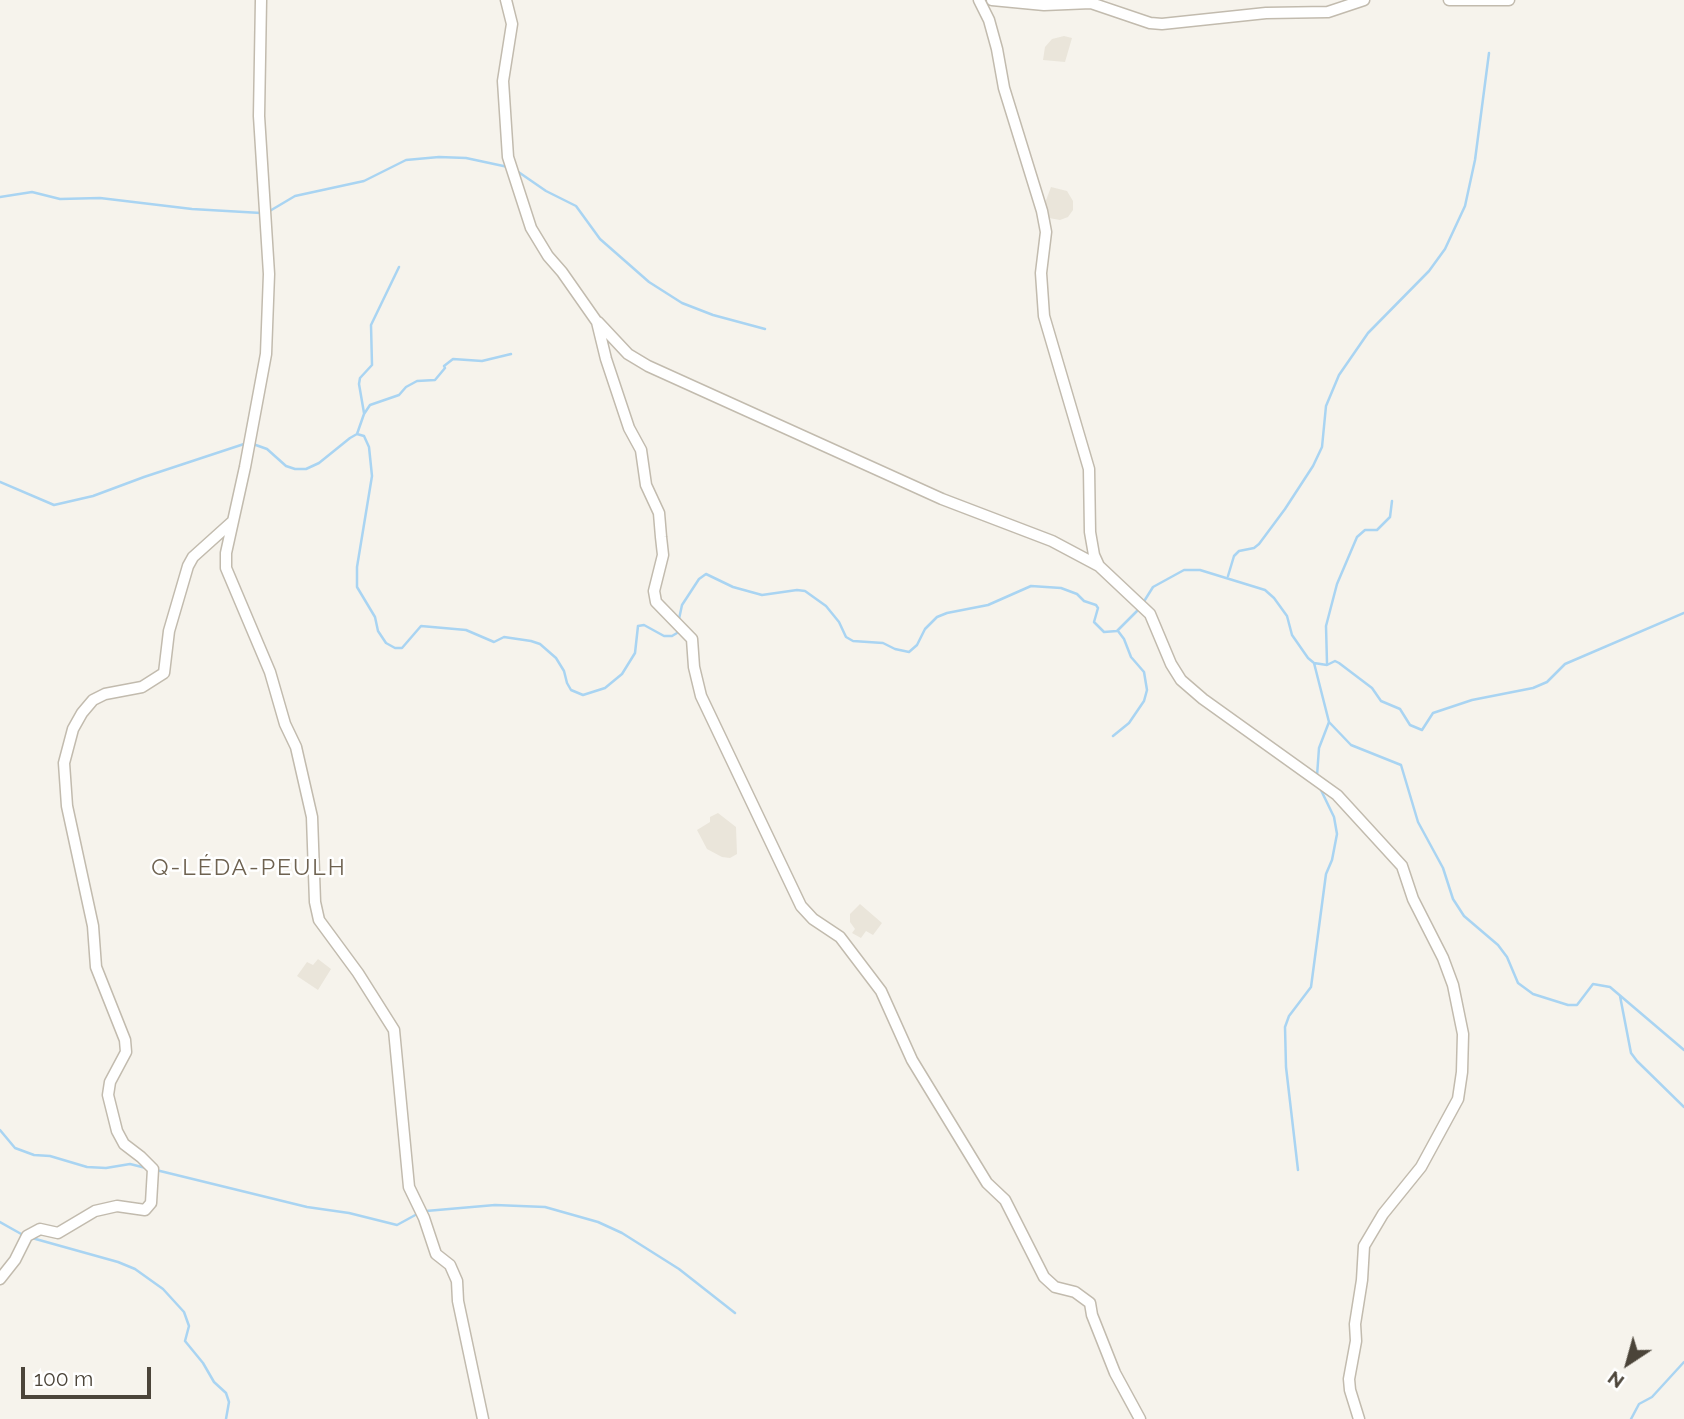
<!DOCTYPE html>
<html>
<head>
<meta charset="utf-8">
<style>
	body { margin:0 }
	#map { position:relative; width:1684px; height:1419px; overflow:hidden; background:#f6f3ec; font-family:Raleway,sans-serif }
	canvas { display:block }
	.north { position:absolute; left:1593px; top:1328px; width:70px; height:70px; -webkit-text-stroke:5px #fff; paint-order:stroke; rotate:216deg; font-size:19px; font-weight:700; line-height:28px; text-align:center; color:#4b4439 }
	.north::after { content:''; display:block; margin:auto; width:24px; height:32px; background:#4b4439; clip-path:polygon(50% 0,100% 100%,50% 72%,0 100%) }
	.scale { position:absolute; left:21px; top:1367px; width:130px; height:32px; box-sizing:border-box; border:4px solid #4b4439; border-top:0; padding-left:9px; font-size:21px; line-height:24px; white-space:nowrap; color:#4b4439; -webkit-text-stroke:5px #fff; paint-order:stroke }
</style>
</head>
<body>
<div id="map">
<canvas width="1684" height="1419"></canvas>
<div class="north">N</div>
<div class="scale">100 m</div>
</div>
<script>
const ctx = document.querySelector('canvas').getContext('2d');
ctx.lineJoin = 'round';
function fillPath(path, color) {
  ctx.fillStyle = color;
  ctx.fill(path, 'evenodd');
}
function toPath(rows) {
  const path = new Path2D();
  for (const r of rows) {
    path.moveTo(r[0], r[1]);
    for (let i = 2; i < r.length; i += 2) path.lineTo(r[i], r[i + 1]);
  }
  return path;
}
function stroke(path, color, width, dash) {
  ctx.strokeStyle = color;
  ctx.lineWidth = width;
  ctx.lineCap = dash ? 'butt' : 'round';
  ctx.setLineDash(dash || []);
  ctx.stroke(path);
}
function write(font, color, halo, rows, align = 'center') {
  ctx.font = font + ' Raleway,sans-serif';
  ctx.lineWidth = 5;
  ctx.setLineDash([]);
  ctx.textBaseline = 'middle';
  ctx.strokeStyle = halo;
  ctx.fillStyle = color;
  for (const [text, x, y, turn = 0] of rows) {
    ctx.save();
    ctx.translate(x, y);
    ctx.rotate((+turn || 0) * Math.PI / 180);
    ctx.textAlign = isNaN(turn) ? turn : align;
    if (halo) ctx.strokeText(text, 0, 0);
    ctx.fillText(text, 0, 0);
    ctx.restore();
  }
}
const residential = toPath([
	[1064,36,1072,38,1065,62,1043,60,1045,47,1052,39],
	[1051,187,1067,191,1073,201,1073,210,1068,217,1060,220,1049,218,1042,211],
	[718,813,736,827,737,854,730,858,722,857,707,849,697,830,710,822,710,817],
	[860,904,882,923,873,935,866,931,861,938,852,933,855,929,850,922,850,914],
	[318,959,331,969,318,990,297,976,307,962,313,965]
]);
const stream = toPath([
	[517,171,546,191,576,206,600,239,649,282,682,303,713,315,765,329],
	[0,197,32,192,60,199,100,198,192,209,261,213],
	[268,212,295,196,364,181,406,160,439,157,466,158,508,167],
	[364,413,359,384,360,378,372,365,371,325,399,267],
	[357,434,364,414,370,405,399,395,406,387,417,381,435,380,445,368,444,366,453,359,482,361,511,354],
	[253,444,267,449,286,466,295,469,306,469,319,463,350,438,357,434,364,436,369,447,372,476,357,567,357,587,375,617,378,631,386,643,395,648,402,648,421,626,466,630,494,642,504,637,531,641,540,644,556,658,564,671,567,683,571,690,583,695,605,688,622,674,635,653,638,626,644,625,664,636,672,636,677,633,678,629],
	[0,482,54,505,93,496,144,477,247,443],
	[1228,576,1234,556,1239,551,1254,548,1259,544,1285,509,1313,466,1322,447,1326,406,1339,375,1368,333,1429,271,1445,249,1465,206,1475,160,1489,53],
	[1143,603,1153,587,1184,570,1200,570,1265,590,1274,598,1287,616,1292,635,1308,658,1314,663,1327,665,1335,661,1339,663,1372,688,1381,701,1400,709,1410,725,1422,730,1433,713,1472,700,1533,688,1547,682,1565,664,1684,613],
	[679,619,682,605,699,579,706,574,733,587,762,595,797,590,805,591,826,606,839,622,846,637,853,641,883,643,895,649,909,652,917,645,925,629,937,617,947,613,988,605,1031,586,1061,588,1077,594,1084,601,1096,605,1098,608,1094,622,1104,632,1117,631,1140,608],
	[1314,663,1329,722,1351,745,1401,765,1418,822,1443,868,1453,899,1464,916,1498,945,1507,957,1518,983,1533,994,1568,1005,1577,1005,1593,984,1610,987,1684,1050],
	[1327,663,1326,626,1337,584,1357,537,1365,530,1377,530,1390,517,1392,501],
	[1113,736,1129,723,1144,701,1147,690,1144,672,1131,657,1124,639,1118,631],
	[1317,776,1319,748,1329,722],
	[1620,996,1631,1053,1637,1061,1684,1107],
	[0,1130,15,1148,34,1155,50,1156,87,1167,106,1168,130,1164,146,1168],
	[156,1170,307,1207,349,1213,397,1225,419,1213],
	[1298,1170,1286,1067,1285,1027,1289,1016,1311,987,1326,874,1332,860,1337,834,1334,817,1319,786],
	[426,1211,495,1205,545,1207,598,1222,622,1233,679,1269,735,1313],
	[0,1222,23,1235],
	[32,1238,118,1262,135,1269,163,1289,184,1312,189,1326,185,1341,203,1363,214,1382,226,1393,229,1402,226,1419],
	[1631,1419,1639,1404,1652,1397,1684,1362]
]);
const minor = toPath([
	[261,0,259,116,269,274,266,354,245,467,226,553,226,568,270,672,285,724,296,747,312,817,315,902,319,920,358,973,394,1030,409,1187,424,1218,436,1254,450,1265,457,1281,458,1301,483,1419],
	[506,0,512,24,503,81,508,157,531,228,548,256,562,272,597,322,606,359,629,428,641,450,646,485,659,513,661,537,663,555,654,591,656,602,692,639,694,667,701,696,801,906,813,919,840,937,881,991,912,1060,987,1183,1005,1200,1044,1277,1055,1287,1075,1292,1090,1303,1092,1315,1115,1373,1140,1419],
	[979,0,989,20,997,49,1004,88,1042,211,1046,232,1041,273,1044,316,1089,469,1090,532,1094,555,1099,566,1150,614,1171,664,1181,680,1203,699,1337,795,1402,866,1413,899,1443,958,1453,985,1463,1034,1462,1072,1458,1099,1421,1167,1383,1214,1364,1246,1362,1280,1355,1324,1356,1341,1349,1379,1350,1390,1359,1419],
	[992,0,1044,5,1091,3,1150,23,1162,24,1266,13,1328,12,1364,0],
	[1449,0,1509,0],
	[598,322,628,354,648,366,942,499,1052,541,1099,566],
	[0,1279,15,1260,27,1236,40,1229,58,1233,95,1211,117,1206,145,1210,151,1203,153,1169,141,1157,124,1144,117,1131,108,1095,110,1082,126,1052,125,1040,96,967,93,926,67,806,64,763,73,729,82,713,93,700,105,694,142,687,164,673,169,631,188,566,193,557,233,521]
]);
const quarterNames = [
	["Q-LÉDA-PEULH",249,868]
];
fillPath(residential, '#eae5da');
stroke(stream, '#a9d4f2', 2.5);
stroke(minor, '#c2bbae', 13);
stroke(minor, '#fff', 10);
ctx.letterSpacing = '2px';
write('23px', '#6e6250', '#fff', quarterNames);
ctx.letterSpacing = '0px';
</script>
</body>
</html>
